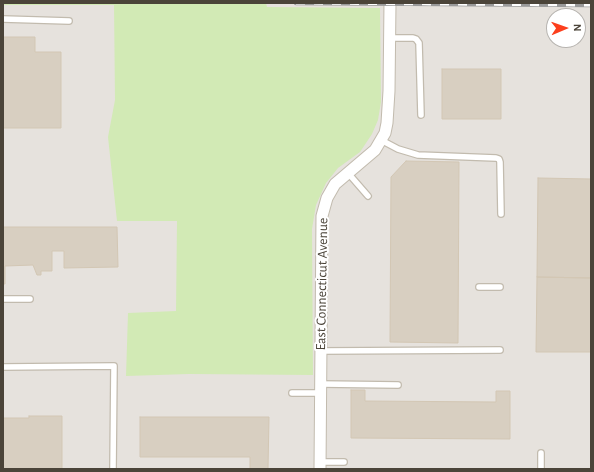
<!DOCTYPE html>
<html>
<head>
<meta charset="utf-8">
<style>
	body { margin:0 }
	#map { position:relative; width:594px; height:472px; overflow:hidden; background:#f6f3ec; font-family:"Alegreya Sans",sans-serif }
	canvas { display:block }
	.frame { position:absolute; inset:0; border:4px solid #4b4439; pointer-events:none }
	.north { position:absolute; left:546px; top:8px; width:40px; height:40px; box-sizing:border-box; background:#fff; border:1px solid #b7b4b0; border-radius:50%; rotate:88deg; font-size:11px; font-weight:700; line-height:16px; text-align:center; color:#4b4439 }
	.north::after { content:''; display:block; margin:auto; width:14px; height:18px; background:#fc3f1d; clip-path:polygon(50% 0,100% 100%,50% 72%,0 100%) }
</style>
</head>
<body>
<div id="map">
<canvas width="594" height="472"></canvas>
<div class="frame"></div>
<div class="north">N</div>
</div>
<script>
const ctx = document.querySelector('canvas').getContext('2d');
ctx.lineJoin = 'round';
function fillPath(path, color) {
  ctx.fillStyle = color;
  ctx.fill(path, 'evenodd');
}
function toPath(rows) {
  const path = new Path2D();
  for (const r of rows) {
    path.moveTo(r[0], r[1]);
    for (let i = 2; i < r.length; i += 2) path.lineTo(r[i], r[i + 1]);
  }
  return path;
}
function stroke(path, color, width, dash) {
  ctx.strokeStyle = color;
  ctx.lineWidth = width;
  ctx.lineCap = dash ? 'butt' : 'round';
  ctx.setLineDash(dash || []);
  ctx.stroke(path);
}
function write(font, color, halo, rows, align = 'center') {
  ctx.font = font + ' "Alegreya Sans",sans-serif';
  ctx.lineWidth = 4;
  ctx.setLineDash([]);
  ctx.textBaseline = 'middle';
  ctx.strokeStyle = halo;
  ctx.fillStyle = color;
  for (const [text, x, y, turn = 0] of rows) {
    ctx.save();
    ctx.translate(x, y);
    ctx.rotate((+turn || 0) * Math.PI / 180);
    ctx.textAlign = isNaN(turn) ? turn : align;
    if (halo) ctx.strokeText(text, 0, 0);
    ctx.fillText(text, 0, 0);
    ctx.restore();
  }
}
const industrial = toPath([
	[3,3,591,3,591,469,3,469],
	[554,16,578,16,578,40,554,40]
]);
const green = toPath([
	[3,3,266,3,267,7,380,8,381,102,378,120,372,134,360,152,338,168,326,183,316,205,312,229,313,375,189,374,126,376,128,313,176,311,177,221,117,221,108,137,115,100,114,5,3,5]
]);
const building = toPath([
	[3,37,35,37,35,52,61,52,61,128,3,128,3,37],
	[442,69,501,69,501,119,442,119,442,69],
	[406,161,459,162,458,343,390,342,391,177,406,161],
	[538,178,591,179,591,278,537,277,538,178],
	[3,227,117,227,118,267,64,268,64,251,52,251,52,271,41,271,41,275,37,275,33,265,5,266,5,284,3,284,3,227],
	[537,277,591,278,591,352,536,352,537,277],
	[351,390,365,390,365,401,496,402,496,391,510,391,510,439,351,438,351,390],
	[29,416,62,416,62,469,3,469,3,418,29,418,29,416],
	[140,417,269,417,268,469,250,469,250,457,140,457,140,417]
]);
const service = toPath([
	[3,19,69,21],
	[390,38,413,38,416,39,419,43,421,115],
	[381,140,398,149,418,155,496,158,499,159,500,162,501,214],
	[348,173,368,196],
	[479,287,500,287],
	[3,299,30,299],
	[321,351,500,350],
	[3,367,114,366,113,469],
	[321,384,398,385],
	[292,393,321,393],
	[320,462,344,462],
	[541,469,541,453]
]);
const minor = toPath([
	[320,469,322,216,327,198,335,184,375,150,385,133,387,123,389,91,390,3]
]);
const rail = toPath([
	[296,3,591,5]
]);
const streetNames = [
	["East Connecticut Avenue",322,284,-89]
];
fillPath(industrial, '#e6e2dd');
fillPath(green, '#d2eab5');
fillPath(building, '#d8cfc1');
stroke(building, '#d3c7b4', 1);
stroke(service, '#c2bbae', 8);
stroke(minor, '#c2bbae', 13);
stroke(service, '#fff', 5.5);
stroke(minor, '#fff', 11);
stroke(rail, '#9a9a9a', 4.5);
stroke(rail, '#fff', 3, [9]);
write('14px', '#4b4439', '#fff', streetNames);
</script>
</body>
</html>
